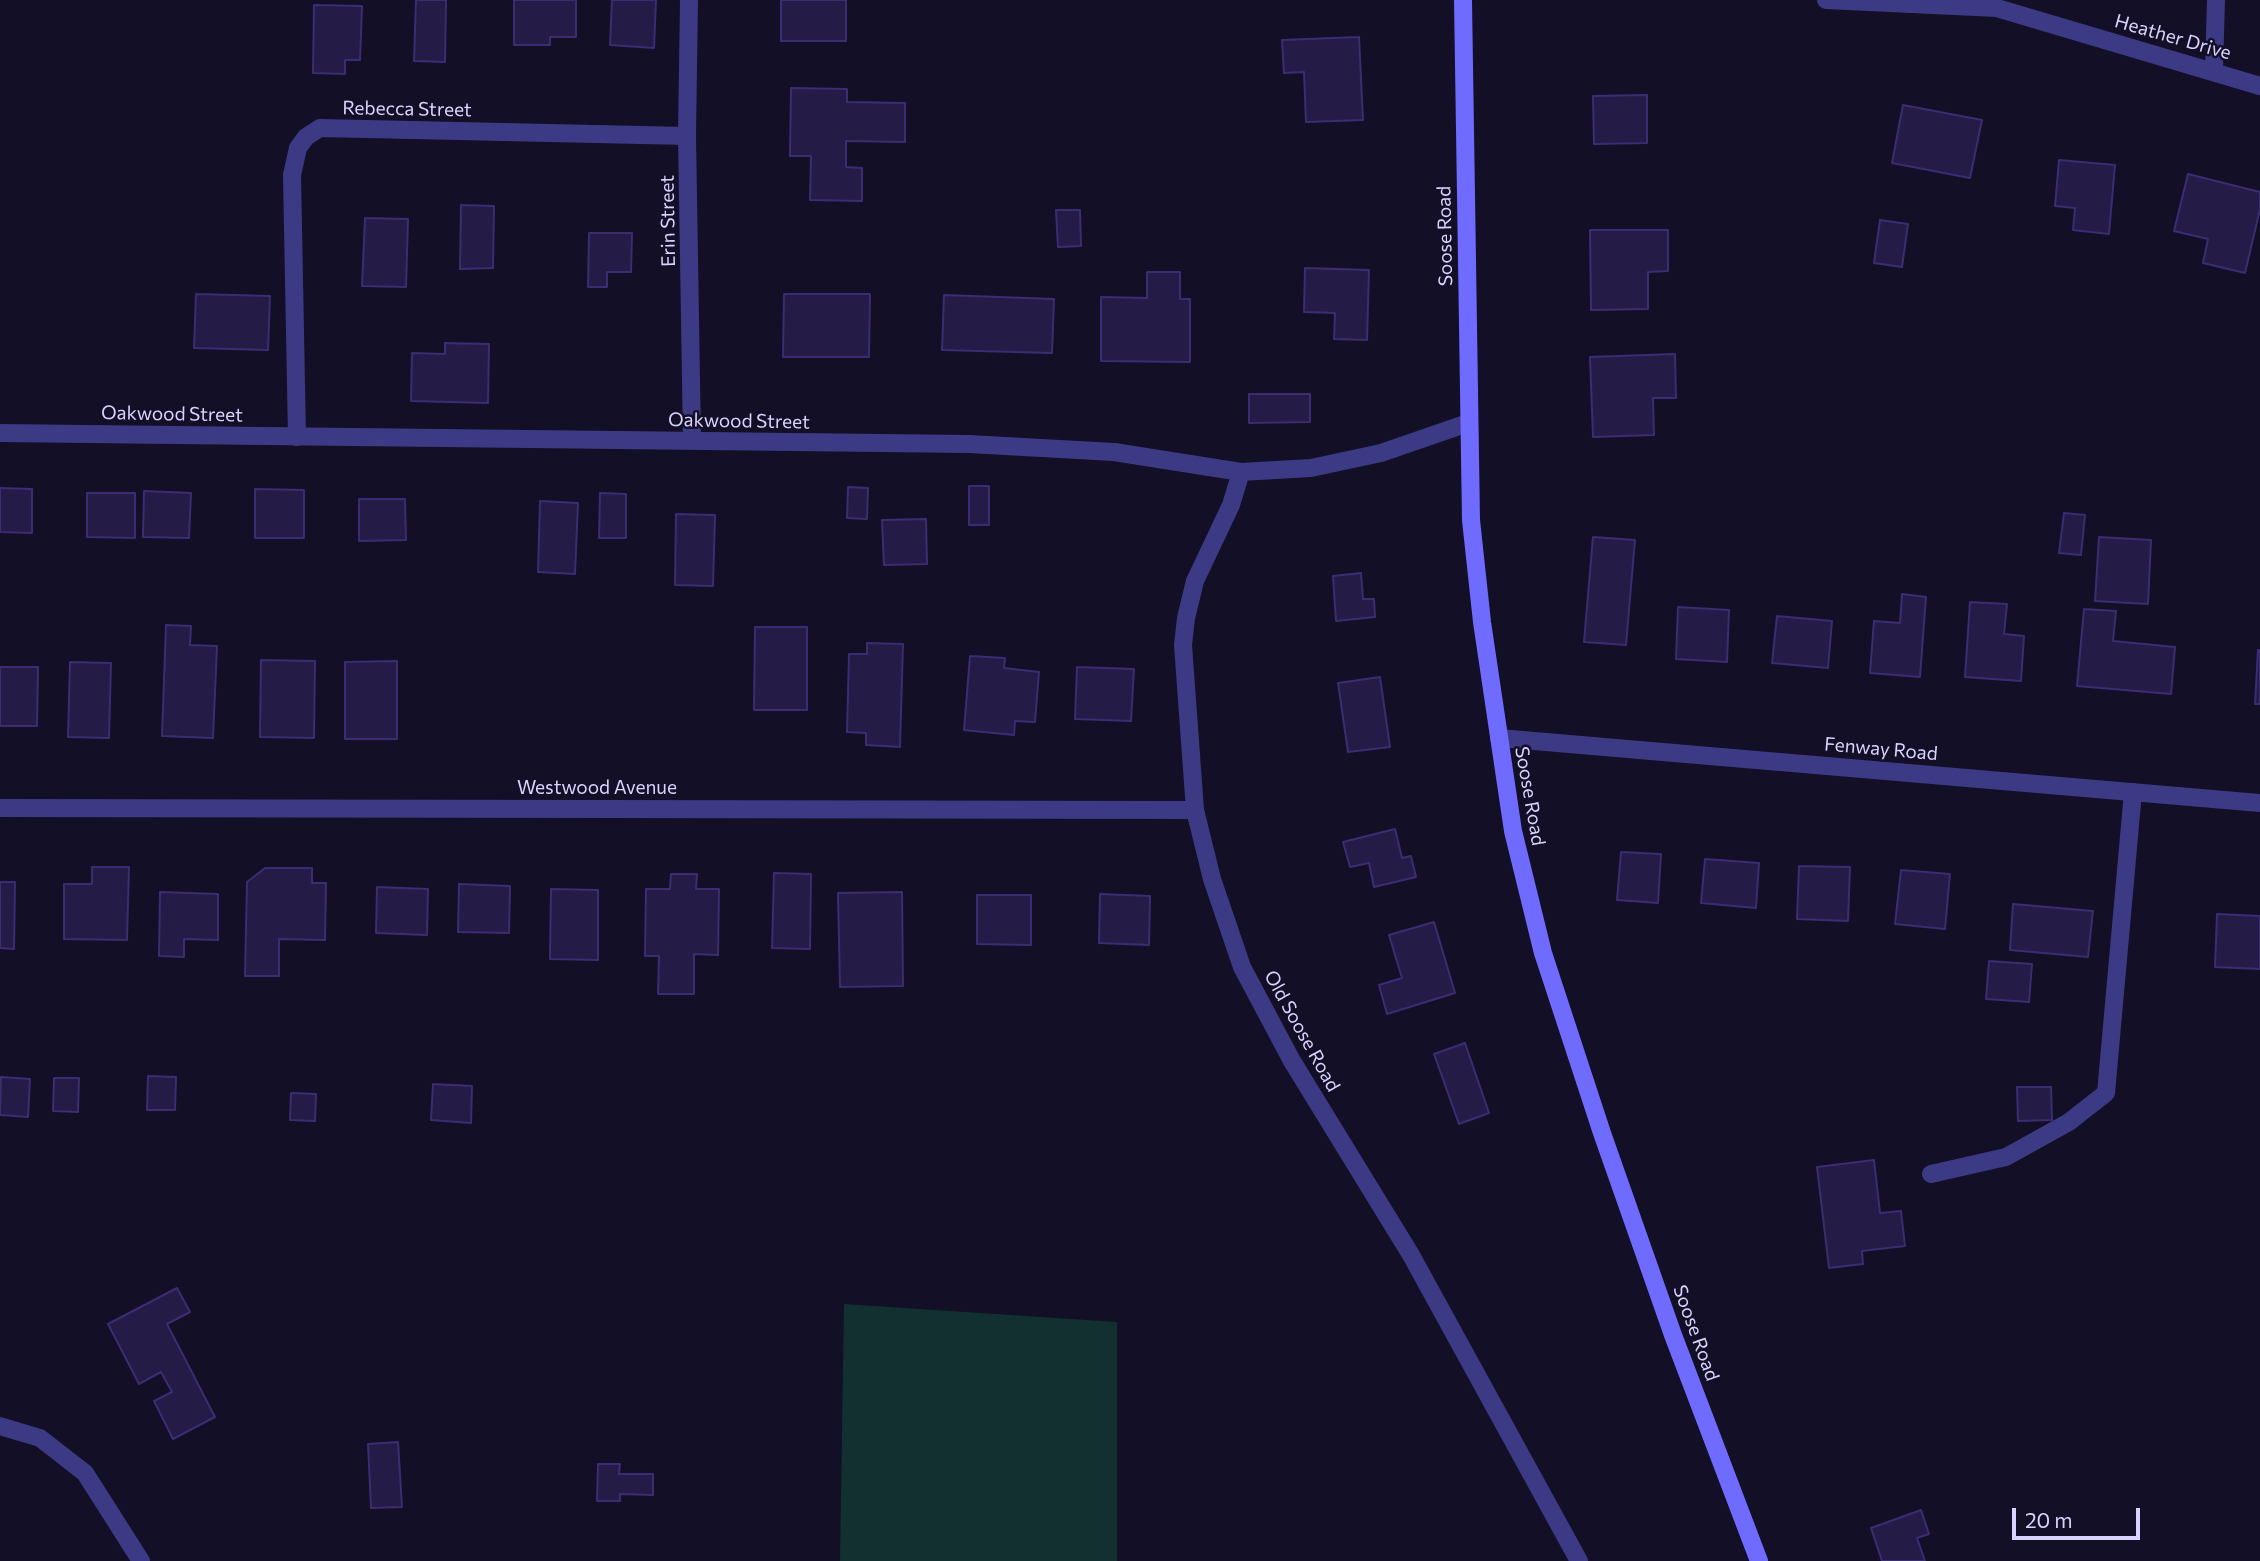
<!DOCTYPE html>
<html>
<head>
<meta charset="utf-8">
<style>
	body { margin:0 }
	#map { position:relative; width:2260px; height:1561px; overflow:hidden; background:#130f26; font-family:Commissioner,sans-serif }
	canvas { display:block }
	.scale { position:absolute; left:2012px; top:1508px; width:128px; height:32px; box-sizing:border-box; border:4px solid #d9d4ff; border-top:0; padding-left:9px; font-size:21px; line-height:24px; white-space:nowrap; color:#d9d4ff; -webkit-text-stroke:5px #130f26; paint-order:stroke }
</style>
</head>
<body>
<div id="map">
<canvas width="2260" height="1561"></canvas>
<div class="scale">20 m</div>
</div>
<script>
const ctx = document.querySelector('canvas').getContext('2d');
ctx.lineJoin = 'round';
function fillPath(path, color) {
  ctx.fillStyle = color;
  ctx.fill(path, 'evenodd');
}
function toPath(rows) {
  const path = new Path2D();
  for (const r of rows) {
    path.moveTo(r[0], r[1]);
    for (let i = 2; i < r.length; i += 2) path.lineTo(r[i], r[i + 1]);
  }
  return path;
}
function stroke(path, color, width, dash) {
  ctx.strokeStyle = color;
  ctx.lineWidth = width;
  ctx.lineCap = dash ? 'butt' : 'round';
  ctx.setLineDash(dash || []);
  ctx.stroke(path);
}
function write(font, color, halo, rows, align = 'center') {
  ctx.font = font + ' Commissioner,sans-serif';
  ctx.lineWidth = 5;
  ctx.setLineDash([]);
  ctx.textBaseline = 'middle';
  ctx.strokeStyle = halo;
  ctx.fillStyle = color;
  for (const [text, x, y, turn = 0] of rows) {
    ctx.save();
    ctx.translate(x, y);
    ctx.rotate((+turn || 0) * Math.PI / 180);
    ctx.textAlign = isNaN(turn) ? turn : align;
    if (halo) ctx.strokeText(text, 0, 0);
    ctx.fillText(text, 0, 0);
    ctx.restore();
  }
}
const green = toPath([
	[844,1304,1117,1322,1117,1561,840,1561]
]);
const building = toPath([
	[416,0,446,0,445,62,414,61,416,0],
	[514,0,576,0,576,37,550,37,550,45,514,45,514,0],
	[612,0,656,0,654,48,610,45,612,0],
	[781,0,846,0,846,41,781,41,781,0],
	[314,5,362,6,360,60,345,60,345,74,313,73,314,5],
	[1359,37,1363,120,1306,122,1304,72,1284,73,1282,40,1359,37],
	[791,88,847,89,847,102,905,103,905,142,846,141,846,167,862,168,862,201,810,200,811,156,790,156,791,88],
	[1647,95,1647,143,1594,144,1593,96,1647,95],
	[1903,105,1982,120,1970,178,1892,163,1903,105],
	[2059,160,2115,165,2109,234,2073,230,2075,208,2055,206,2059,160],
	[2188,174,2260,192,2260,209,2245,273,2203,263,2208,239,2174,231,2188,174],
	[461,205,494,206,493,268,460,269,461,205],
	[1056,210,1080,210,1081,246,1058,247,1056,210],
	[365,218,408,219,406,287,362,286,365,218],
	[1880,220,1908,224,1902,267,1874,263,1880,220],
	[1590,230,1668,230,1668,271,1648,272,1648,309,1591,310,1590,230],
	[589,233,632,233,631,272,607,272,607,287,588,287,589,233],
	[1305,268,1369,270,1367,340,1334,339,1335,313,1304,312,1305,268],
	[1147,272,1180,272,1180,299,1190,299,1190,362,1101,361,1101,297,1147,298,1147,272],
	[196,294,270,296,268,350,194,348,196,294],
	[784,294,870,294,869,357,783,357,784,294],
	[944,295,1054,299,1052,353,942,350,944,295],
	[445,343,489,344,488,403,411,401,412,353,445,354,445,343],
	[1675,354,1676,398,1653,398,1654,435,1593,437,1590,357,1675,354],
	[1249,394,1310,394,1310,422,1249,423,1249,394],
	[969,486,989,486,989,525,969,525,969,486],
	[848,487,868,488,867,519,847,518,848,487],
	[0,488,32,489,32,533,0,532,0,488],
	[255,489,304,490,304,538,255,538,255,489],
	[144,491,191,493,189,538,143,537,144,491],
	[87,493,135,493,135,538,87,537,87,493],
	[600,493,626,494,626,538,599,538,600,493],
	[359,499,405,499,406,540,359,541,359,499],
	[540,501,578,503,575,574,538,572,540,501],
	[2064,513,2085,515,2081,555,2059,553,2064,513],
	[676,514,715,515,713,586,675,585,676,514],
	[926,519,927,564,884,565,882,520,926,519],
	[1593,537,1635,540,1626,645,1584,642,1593,537],
	[2099,537,2151,540,2148,604,2095,601,2099,537],
	[1361,573,1363,599,1374,599,1375,617,1336,621,1333,576,1361,573],
	[1902,594,1926,597,1920,677,1870,673,1874,621,1900,623,1902,594],
	[1970,602,2007,604,2004,634,2024,636,2021,681,1965,677,1970,602],
	[1678,607,1729,610,1727,662,1676,659,1678,607],
	[2084,609,2116,611,2113,641,2175,647,2171,694,2077,686,2084,609],
	[1777,616,1832,621,1828,668,1772,663,1777,616],
	[166,625,191,626,190,645,217,646,213,738,162,736,166,625],
	[755,627,807,627,807,710,754,710,755,627],
	[867,643,903,644,900,747,866,745,866,733,847,732,849,654,867,654,867,643],
	[2258,650,2260,650,2260,704,2255,704,2258,650],
	[970,656,1005,658,1004,668,1039,672,1035,722,1015,721,1014,735,964,730,970,656],
	[261,660,315,661,314,738,260,737,261,660],
	[397,661,397,739,345,739,345,662,397,661],
	[70,662,111,663,109,738,68,737,70,662],
	[0,667,38,667,37,726,0,726,0,667],
	[1077,667,1134,669,1131,721,1075,719,1077,667],
	[1380,677,1390,747,1348,752,1338,683,1380,677],
	[1395,829,1402,858,1411,856,1416,877,1374,887,1369,863,1350,867,1343,842,1395,829],
	[1621,852,1661,854,1658,903,1617,900,1621,852],
	[1705,859,1759,863,1756,908,1701,903,1705,859],
	[1799,866,1850,867,1848,921,1797,919,1799,866],
	[92,867,129,867,127,940,64,939,64,884,92,884,92,867],
	[265,868,312,868,312,883,326,883,325,940,279,939,279,976,245,976,247,882,265,868],
	[1901,870,1950,874,1945,929,1895,924,1901,870],
	[774,873,811,874,810,949,772,948,774,873],
	[671,874,697,874,696,889,719,889,718,955,694,954,694,994,658,994,659,956,645,956,646,889,670,889,671,874],
	[0,882,15,882,14,949,0,948,0,882],
	[459,884,510,886,509,933,458,932,459,884],
	[377,887,428,889,427,935,376,933,377,887],
	[551,889,598,890,598,960,550,959,551,889],
	[160,892,218,894,218,940,184,939,184,957,159,956,160,892],
	[902,892,903,986,840,987,838,893,902,892],
	[1100,894,1150,896,1149,945,1099,943,1100,894],
	[977,895,1031,895,1031,945,977,944,977,895],
	[2013,904,2093,911,2088,957,2010,950,2013,904],
	[2217,914,2260,916,2260,969,2215,967,2217,914],
	[1434,922,1455,993,1387,1014,1379,985,1402,978,1389,935,1434,922],
	[1989,961,2032,964,2029,1002,1986,999,1989,961],
	[1465,1043,1489,1113,1459,1124,1434,1054,1465,1043],
	[148,1076,176,1077,175,1110,147,1110,148,1076],
	[1,1077,30,1079,28,1117,0,1115,1,1077],
	[54,1078,79,1078,78,1112,53,1111,54,1078],
	[433,1084,472,1086,471,1123,431,1120,433,1084],
	[2017,1087,2051,1087,2052,1120,2018,1121,2017,1087],
	[291,1093,316,1094,315,1121,290,1120,291,1093],
	[1874,1160,1880,1213,1901,1211,1905,1246,1862,1251,1863,1264,1829,1268,1817,1167,1874,1160],
	[177,1288,190,1312,167,1324,215,1417,173,1439,154,1401,172,1392,161,1372,139,1384,108,1324,177,1288],
	[398,1442,402,1507,371,1508,368,1444,398,1442],
	[598,1464,620,1464,619,1474,653,1474,653,1495,620,1494,620,1501,597,1501,598,1464],
	[1921,1510,1929,1534,1917,1538,1925,1561,1882,1561,1871,1528,1921,1510]
]);
const lane = toPath([
	[297,437,292,175,298,148,306,137,320,128,687,136],
	[1931,1174,2006,1157,2069,1122,2106,1093,2133,792]
]);
const street = toPath([
	[689,0,687,136,692,441],
	[1826,0,1997,8,2260,86],
	[2214,70,2216,0],
	[0,433,969,444,1114,452,1241,472,1311,468,1381,453,1468,423],
	[1241,472,1231,505,1195,581,1186,618,1183,645,1195,810,1212,879,1242,967,1292,1061,1411,1255,1579,1561],
	[1499,738,2260,803],
	[0,808,1195,810],
	[0,1426,40,1438,85,1473,141,1561]
]);
const secondary = toPath([
	[1463,0,1471,520,1482,622,1513,831,1543,953,1602,1133,1673,1335,1759,1561]
]);
const streetNames = [
	["Heather Drive",2173,37,16],
	["Rebecca Street",407,109,1],
	["Erin Street",668,221,-91],
	["Soose Road",1445,236,-91],
	["Oakwood Street",172,414,1],
	["Oakwood Street",739,421,1],
	["Fenway Road",1881,749,5],
	["Westwood Avenue",597,788],
	["Soose Road",1530,796,80],
	["Old Soose Road",1302,1031,61],
	["Soose Road",1696,1333,70]
];
fillPath(green, '#12302f');
fillPath(building, '#241b47');
stroke(building, '#3b2d73', 2);
stroke(lane, '#3d3a85', 18);
stroke(street, '#3d3a85', 18);
stroke(secondary, '#6f6bff', 18);
write('19px', '#d9d4ff', '#130f26', streetNames);
</script>
</body>
</html>
